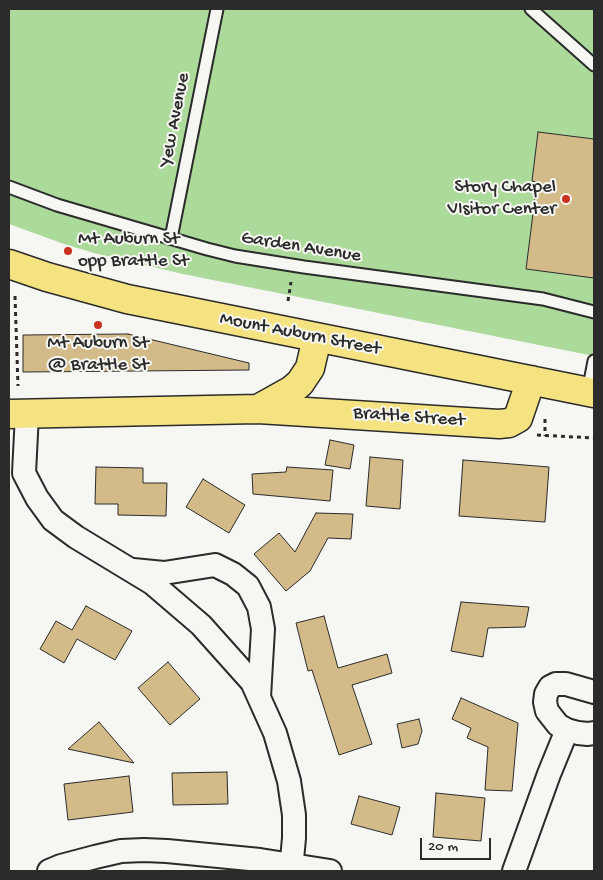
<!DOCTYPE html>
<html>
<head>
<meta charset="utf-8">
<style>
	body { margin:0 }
	#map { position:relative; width:603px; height:880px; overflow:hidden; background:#f6f6f2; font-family:"Gochi Hand",sans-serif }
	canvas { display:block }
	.frame { position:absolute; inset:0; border:10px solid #2b2b2b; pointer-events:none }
	.scale { position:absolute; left:420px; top:838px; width:71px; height:22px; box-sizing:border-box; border:2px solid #2b2b2b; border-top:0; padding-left:6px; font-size:15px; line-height:18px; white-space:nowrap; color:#2b2b2b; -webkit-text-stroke:4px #f6f6f2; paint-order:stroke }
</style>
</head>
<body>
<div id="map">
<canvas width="603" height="880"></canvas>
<div class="frame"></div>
<div class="scale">20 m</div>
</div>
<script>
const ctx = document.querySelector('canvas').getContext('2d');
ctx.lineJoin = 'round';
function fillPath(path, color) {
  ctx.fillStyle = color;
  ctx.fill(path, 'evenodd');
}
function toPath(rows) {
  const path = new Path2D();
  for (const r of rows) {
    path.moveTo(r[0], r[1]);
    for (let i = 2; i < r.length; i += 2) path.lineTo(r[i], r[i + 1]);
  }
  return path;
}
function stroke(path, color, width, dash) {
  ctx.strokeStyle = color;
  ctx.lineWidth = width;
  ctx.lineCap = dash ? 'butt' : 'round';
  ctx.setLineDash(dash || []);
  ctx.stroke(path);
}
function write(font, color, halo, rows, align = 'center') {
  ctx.font = font + ' "Gochi Hand",sans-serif';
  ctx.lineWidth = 4;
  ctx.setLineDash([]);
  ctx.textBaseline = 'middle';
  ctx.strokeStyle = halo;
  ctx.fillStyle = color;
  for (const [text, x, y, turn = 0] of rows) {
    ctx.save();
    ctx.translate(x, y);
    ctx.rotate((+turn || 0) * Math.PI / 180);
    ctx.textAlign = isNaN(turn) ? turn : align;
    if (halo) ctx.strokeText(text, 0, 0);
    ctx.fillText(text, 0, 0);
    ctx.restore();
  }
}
const green = toPath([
	[9,9,594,9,594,356,183,274,94,253,64,244,9,224]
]);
const building = toPath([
	[538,132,594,139,594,278,526,269,537,182,532,181,538,132],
	[128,334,249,363,249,370,23,372,23,335,128,334],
	[330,440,354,445,350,469,325,465,330,440],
	[370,457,403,460,400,509,366,506,370,457],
	[463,460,549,467,545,522,459,516,463,460],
	[96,467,143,468,143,483,167,483,166,516,118,515,118,504,95,504,96,467],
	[287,467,333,470,330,501,253,494,252,474,286,472,287,467],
	[203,479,245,505,229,533,186,507,203,479],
	[316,513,353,514,351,539,328,538,310,571,286,591,254,554,279,533,295,552,316,513],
	[461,602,529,607,525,627,488,628,483,657,451,651,461,602],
	[86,606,132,631,115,660,77,639,64,663,40,649,56,621,72,630,86,606],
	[324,616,338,668,387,654,392,673,352,685,372,744,339,755,312,670,308,671,296,623,324,616],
	[168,662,200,699,170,725,138,688,168,662],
	[461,698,518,723,512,791,485,790,488,747,467,738,471,728,452,719,461,698],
	[419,719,422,731,418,744,402,748,397,724,419,719],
	[99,722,134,763,68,749,99,722],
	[227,772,228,804,173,805,172,773,227,772],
	[129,776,133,812,68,820,64,784,129,776],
	[436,793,485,798,481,841,433,837,436,793],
	[359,796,400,807,392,835,351,824,359,796]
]);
const path = toPath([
	[15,296,18,386],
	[288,301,291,282],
	[545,419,545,436],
	[537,435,594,438]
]);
const service = toPath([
	[531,9,594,65],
	[9,187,57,205,207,249,235,256,304,267,543,299,594,312],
	[171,238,217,9],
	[588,392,594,361]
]);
const minor = toPath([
	[27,414,24,473,37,498,53,520,76,537,152,583,201,625,252,682,275,733,289,781,294,815,294,838,291,871],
	[133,570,164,573,215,565,233,574,248,586,259,607,263,629,259,697],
	[594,692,566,684,556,684,550,687,546,694,545,702,547,711,558,725,567,730,578,733,588,734,594,733],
	[49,871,61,866,95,857,121,851,144,850,167,851,260,860,330,871],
	[514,871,549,774,567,730]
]);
const primary = toPath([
	[9,264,47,277,127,299,594,393],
	[258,409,292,390,300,383,310,368,317,338],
	[9,414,258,409,499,424,509,423,518,418,531,380]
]);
const markers = [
	[566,199,5,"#c8321e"],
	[68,251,5,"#c8321e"],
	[98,325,5,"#c8321e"]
];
const streetNames = [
	["Yew Avenue",176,120,-79],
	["Garden Avenue",301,248,9],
	["Mount Auburn Street",300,335,11],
	["Brattle Street",409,418,4]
];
const poiNames = [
	["Story Chapel",556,188],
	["VIsitor Center",556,210],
	["Mt Auburn St",78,240,"left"],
	["opp Brattle St",78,262,"left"],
	["Mt Auburn St",98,344,"center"],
	["@ Brattle St",98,366,"center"]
];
fillPath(green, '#acda9a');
fillPath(building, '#d2ba89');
stroke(building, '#2b2b2b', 1);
stroke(service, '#2b2b2b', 15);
stroke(minor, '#2b2b2b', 26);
stroke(primary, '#2b2b2b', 31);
stroke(path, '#2b2b2b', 3, [4, 4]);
stroke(service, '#f6f6f2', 11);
stroke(minor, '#f6f6f2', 22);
stroke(primary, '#f5e382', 28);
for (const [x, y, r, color] of markers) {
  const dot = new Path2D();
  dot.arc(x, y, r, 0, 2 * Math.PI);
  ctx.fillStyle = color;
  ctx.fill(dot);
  stroke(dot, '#f6f6f2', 2);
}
write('19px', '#2b2b2b', '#f6f6f2', streetNames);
write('19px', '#2b2b2b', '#f6f6f2', poiNames, 'right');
</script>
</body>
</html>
